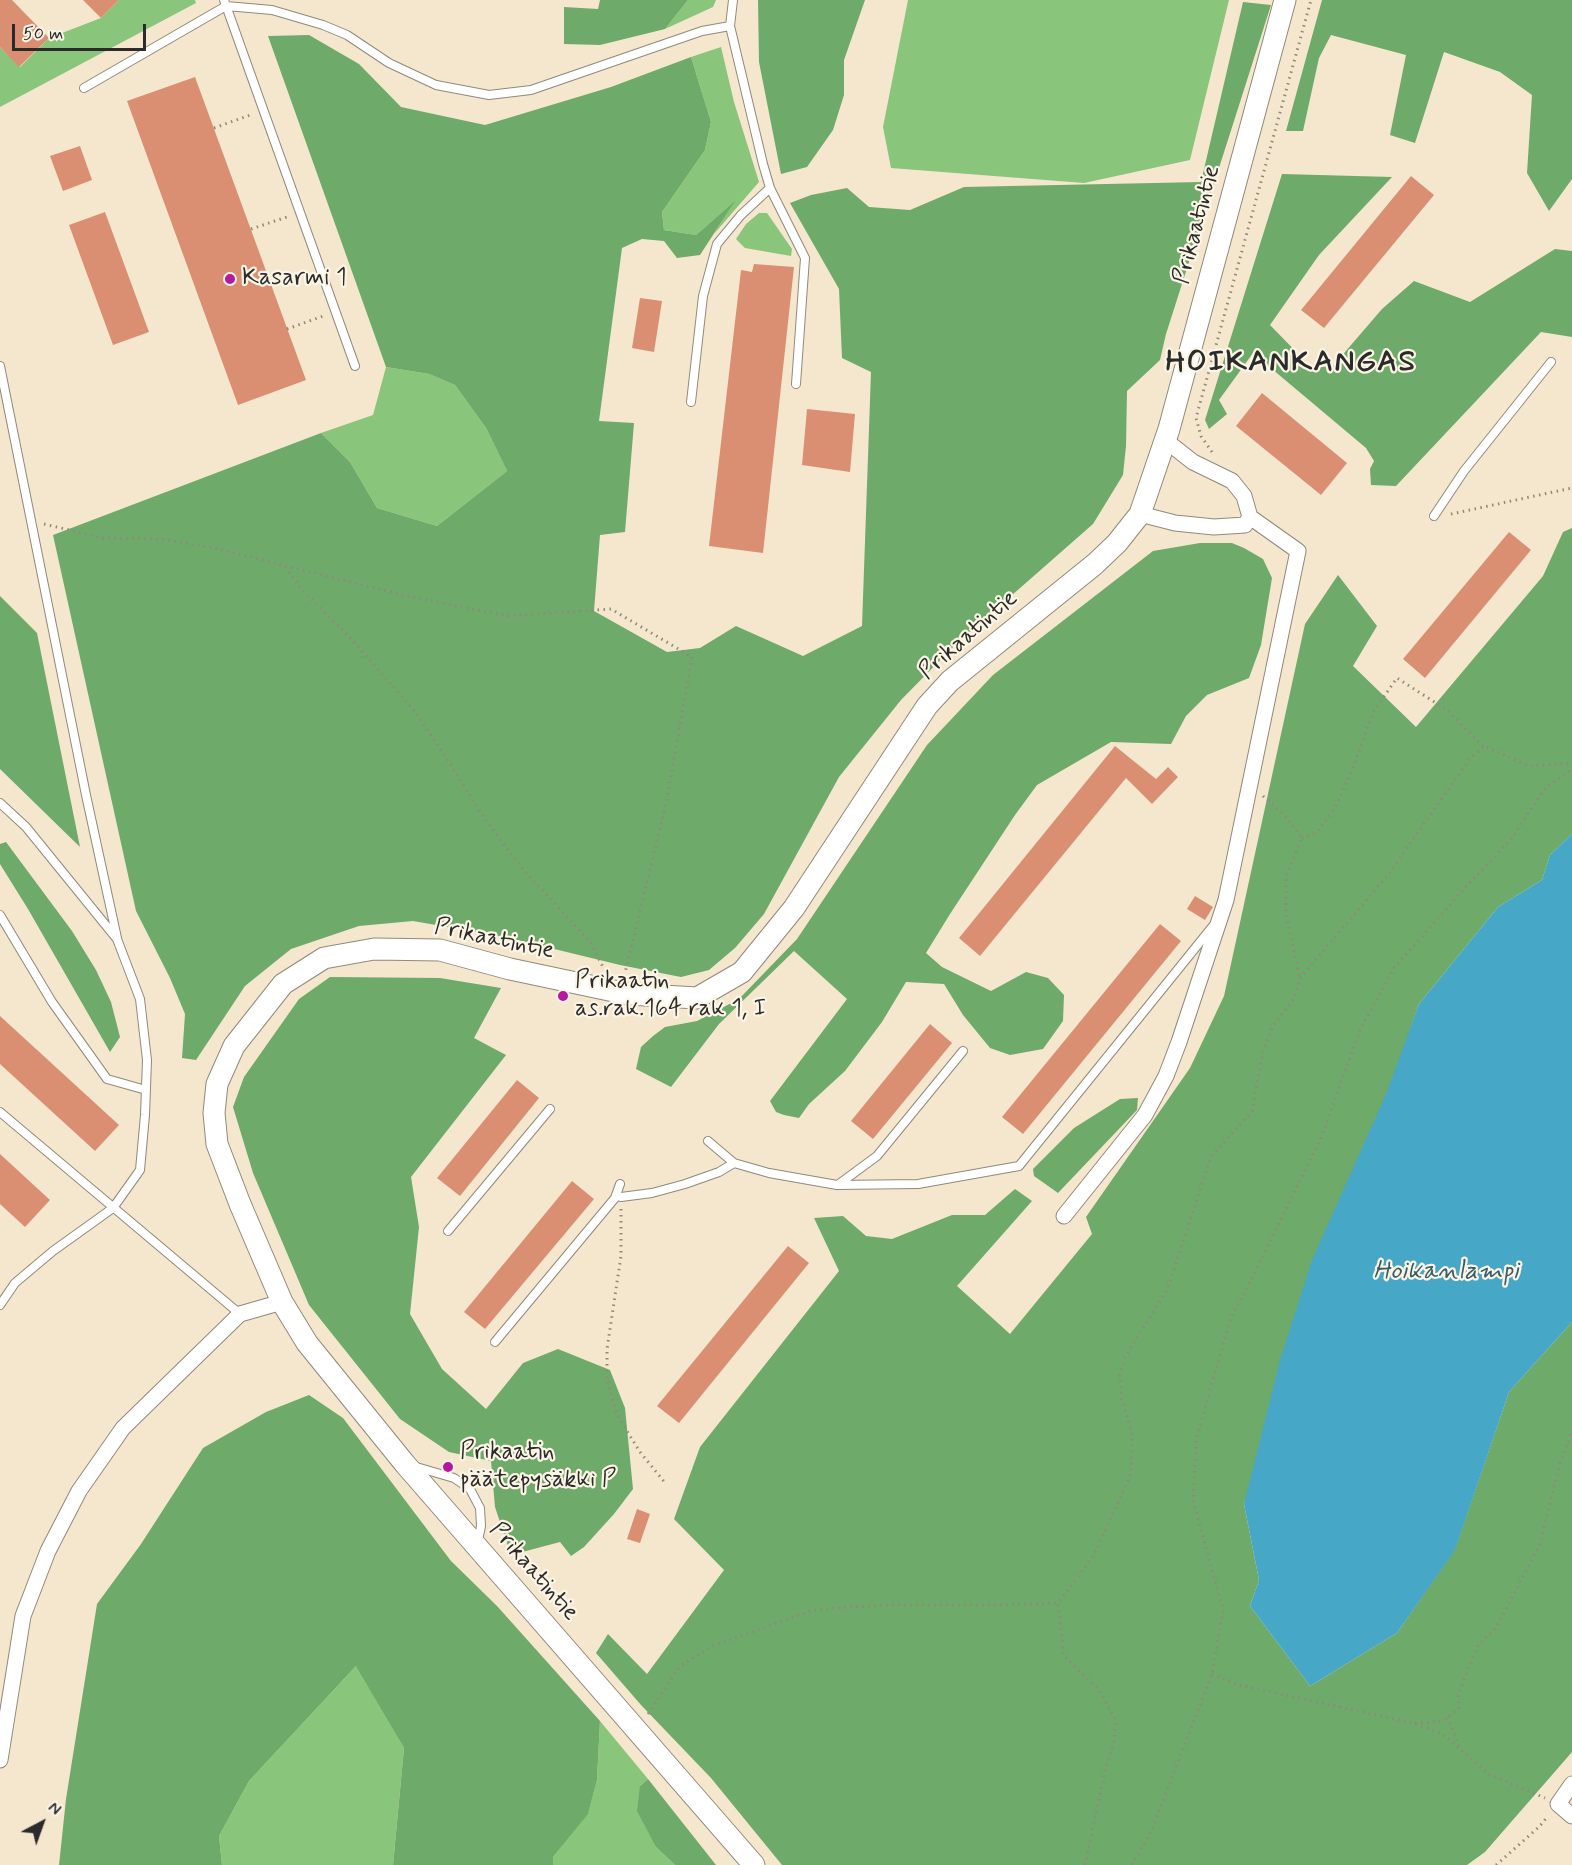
<!DOCTYPE html>
<html>
<head>
<meta charset="utf-8">
<style>
	body { margin:0 }
	#map { position:relative; width:1572px; height:1865px; overflow:hidden; background:#f5e7cd; font-family:Mynerve,sans-serif }
	canvas { display:block }
	.north { position:absolute; left:12px; top:1793px; width:60px; height:60px; -webkit-text-stroke:4px #fcf5e5; paint-order:stroke; rotate:41deg; font-size:16px; font-weight:700; line-height:24px; text-align:center; color:#2b2b2b }
	.north::after { content:''; display:block; margin:auto; width:21px; height:27px; background:#2b2b2b; clip-path:polygon(50% 0,100% 100%,50% 72%,0 100%) }
	.scale { position:absolute; left:12px; top:24px; width:134px; height:27px; box-sizing:border-box; border:3px solid #2b2b2b; border-top:0; padding-left:8px; font-size:18px; line-height:21px; white-space:nowrap; color:#2b2b2b; -webkit-text-stroke:4px #fcf5e5; paint-order:stroke }
</style>
</head>
<body>
<div id="map">
<canvas width="1572" height="1865"></canvas>
<div class="north">N</div>
<div class="scale">50 m</div>
</div>
<script>
const ctx = document.querySelector('canvas').getContext('2d');
ctx.lineJoin = 'round';
function fillPath(path, color) {
  ctx.fillStyle = color;
  ctx.fill(path, 'evenodd');
}
function toPath(rows) {
  const path = new Path2D();
  for (const r of rows) {
    path.moveTo(r[0], r[1]);
    for (let i = 2; i < r.length; i += 2) path.lineTo(r[i], r[i + 1]);
  }
  return path;
}
function stroke(path, color, width, dash) {
  ctx.strokeStyle = color;
  ctx.lineWidth = width;
  ctx.lineCap = dash ? 'butt' : 'round';
  ctx.setLineDash(dash || []);
  ctx.stroke(path);
}
function write(font, color, halo, rows, align = 'center') {
  ctx.font = font + ' Mynerve,sans-serif';
  ctx.lineWidth = 4.5;
  ctx.setLineDash([]);
  ctx.textBaseline = 'middle';
  ctx.strokeStyle = halo;
  ctx.fillStyle = color;
  for (const [text, x, y, turn = 0] of rows) {
    ctx.save();
    ctx.translate(x, y);
    ctx.rotate((+turn || 0) * Math.PI / 180);
    ctx.textAlign = isNaN(turn) ? turn : align;
    if (halo) ctx.strokeText(text, 0, 0);
    ctx.fillText(text, 0, 0);
    ctx.restore();
  }
}
const green = toPath([
	[119,0,195,0,196,3,0,107,0,47,20,67,49,38,101,18],
	[688,0,716,0,713,7,665,29],
	[908,0,1229,0,1190,160,1084,183,891,168,883,127],
	[721,47,734,102,759,182,714,234,733,203,696,235,664,230,662,212,705,150,711,122,691,57],
	[759,213,767,213,792,249,791,256,745,248,736,239,746,224],
	[386,367,429,374,455,385,486,428,507,471,437,526,377,508,350,462,321,433,373,415],
	[357,1665,404,1748,393,1865,222,1865,219,1836,249,1781],
	[600,1721,648,1779,640,1786,656,1847,675,1865,553,1865,553,1857,588,1813,597,1780]
]);
const forest = toPath([
	[600,0,688,0,665,29,600,45,564,44,564,7,598,9],
	[758,0,865,0,844,60,844,95,833,130,807,167,781,174,759,62],
	[1322,0,1572,0,1572,179,1549,211,1527,173,1532,95,1500,72,1444,52,1415,143,1390,135,1406,55,1331,35,1319,58,1303,131,1286,131],
	[1243,2,1271,5,1166,334,1160,360,1127,391,1126,446,1123,475,1093,524,954,646,901,700,839,777,764,914,735,948,709,970,681,977,620,965,505,937,413,921,359,926,291,949,245,986,196,1060,182,1058,185,1014,170,978,136,911,53,535,321,433,350,462,377,508,437,526,507,471,486,428,455,385,429,374,386,367,268,36,309,35,359,64,401,107,485,125,611,87,691,57,711,122,705,150,662,212,664,230,696,235,735,201,700,255,677,258,664,241,642,239,622,248,599,421,634,423,625,532,600,535,594,611,667,652,700,648,736,626,803,656,862,626,871,372,842,358,839,289,790,203,811,195,847,188,869,207,910,210,964,187,1201,182],
	[1282,174,1392,177,1319,255,1270,325,1312,368,1333,366,1382,309,1414,281,1470,302,1555,249,1572,251,1572,337,1541,332,1396,486,1371,485,1370,469,1374,461,1366,448,1253,353,1219,400,1227,414,1209,429,1205,420],
	[1572,528,1572,834,1550,855,1542,880,1498,907,1419,1004,1244,1504,1259,1580,1250,1606,1310,1686,1397,1633,1455,1549,1509,1392,1572,1322,1572,1752,1485,1852,1467,1865,782,1865,711,1778,641,1705,596,1653,608,1634,647,1674,724,1570,674,1519,700,1447,839,1271,814,1218,843,1216,866,1236,892,1239,952,1215,985,1215,1015,1189,1032,1201,957,1286,1010,1334,1092,1234,1086,1217,1190,1068,1224,996,1305,624,1338,575,1377,626,1353,666,1416,727,1543,576,1563,532],
	[1200,543,1232,543,1244,548,1263,559,1272,578,1261,645,1249,678,1207,695,1186,716,1171,744,1111,742,1037,785,1015,815,950,914,926,953,942,967,991,991,1026,972,1048,978,1064,995,1063,1021,1043,1049,1010,1055,990,1048,963,1015,944,984,906,982,882,1022,845,1071,809,1104,799,1118,784,1115,776,1112,770,1101,847,999,794,951,719,1024,671,1087,636,1069,641,1047,653,1036,665,1027,697,1021,739,999,797,939,927,745,993,675,1153,551],
	[0,596,37,633,80,847,0,769],
	[6,842,72,931,96,970,111,1002,120,1037,110,1052,28,909,0,864,0,844],
	[330,977,440,978,501,988,474,1038,506,1055,411,1177,419,1227,410,1314,442,1369,486,1409,523,1363,558,1349,610,1370,625,1408,633,1489,614,1514,584,1547,571,1556,560,1542,511,1555,495,1507,491,1461,449,1452,400,1419,309,1305,253,1173,233,1107,244,1077,299,999],
	[1138,1098,1137,1110,1058,1193,1034,1176,1033,1169,1074,1128,1120,1099],
	[309,1395,343,1418,451,1561,497,1606,600,1721,597,1780,588,1814,553,1857,553,1865,393,1865,404,1748,356,1666,249,1781,219,1836,222,1865,59,1865,66,1799,97,1604,141,1544,203,1448,266,1412],
	[648,1779,716,1865,675,1865,656,1847,637,1811,640,1786]
]);
const water = toPath([
	[1572,834,1572,1322,1509,1392,1455,1550,1397,1633,1310,1686,1250,1606,1259,1580,1244,1504,1280,1360,1312,1260,1386,1094,1419,1004,1498,907,1542,880,1550,855]
]);
const building = toPath([
	[0,0,12,0,49,38,19,67,0,47],
	[83,0,119,0,101,18],
	[195,77,306,380,238,405,127,101],
	[80,146,92,180,63,191,50,156],
	[1411,176,1434,195,1324,328,1301,310],
	[105,212,149,332,113,345,69,225],
	[754,264,794,267,763,553,709,546,741,270,752,272],
	[640,298,662,301,654,352,632,348],
	[1262,393,1347,463,1321,495,1236,426],
	[807,409,855,414,850,472,802,465],
	[1509,532,1531,550,1425,678,1403,659],
	[1115,746,1156,779,1168,767,1178,777,1152,804,1126,778,980,956,959,938],
	[1195,896,1213,907,1205,920,1187,909],
	[1160,924,1181,941,1023,1134,1002,1117],
	[0,1016,119,1125,95,1151,0,1064],
	[930,1024,952,1043,873,1139,851,1121],
	[517,1080,539,1098,460,1196,437,1178],
	[0,1154,50,1200,25,1227,0,1204],
	[572,1181,594,1199,485,1329,464,1312],
	[788,1246,809,1263,679,1423,657,1406],
	[637,1509,650,1514,640,1543,627,1539]
]);
const path = toPath([
	[214,128,253,114],
	[251,229,290,216],
	[287,329,326,315],
	[1212,452,1201,436,1196,418,1311,0],
	[1451,514,1572,488],
	[44,524,103,538,162,539,219,549,407,596,508,616,611,609,692,657,666,804,625,973],
	[285,567,302,590,345,632,412,708,440,748,480,812,520,866,591,943,604,969],
	[1263,796,1285,816,1302,838,1286,876,1286,915,1300,978],
	[1302,838,1317,832,1334,810,1354,766,1373,712,1397,678,1447,710,1483,746],
	[621,1209,621,1256,607,1349,607,1380,617,1415,640,1452,666,1484],
	[1212,1674,1239,1685,1413,1723,1442,1734,1489,1774,1545,1798],
	[648,1714,680,1666,713,1646,813,1610,884,1605,992,1605,1058,1603],
	[1448,1717,1459,1746],
	[1415,1723,1442,1721,1459,1709,1458,1695,1478,1645,1496,1628,1540,1544,1560,1463,1572,1433],
	[1085,1865,1105,1771,1114,1742,1116,1721,1100,1691,1064,1656,1058,1603,1094,1555,1131,1474,1132,1432,1121,1397,1120,1375,1125,1357,1167,1290,1211,1157,1252,1111,1263,1051,1273,1026,1294,999,1300,978,1388,875,1469,760,1484,746,1529,766,1572,763],
	[1132,1865,1151,1832,1212,1674,1223,1610,1193,1501,1197,1436,1231,1317,1250,1282,1321,1138,1360,1030,1394,968,1464,889,1511,839,1546,787,1572,769],
	[1496,1865,1539,1827,1548,1816]
]);
const lane = toPath([
	[224,0,355,366],
	[730,26,733,0],
	[84,88,226,6,272,10,323,25,347,35,389,63,436,85,489,95,531,90,702,31,730,26,763,164,770,188,805,258,796,384],
	[0,366,86,795,117,938],
	[691,402,703,296,717,244,741,215,770,188],
	[1434,516,1464,471,1551,362],
	[0,803,26,827,117,939,140,999,147,1060,145,1115,140,1170,113,1208,53,1251,15,1283,0,1305],
	[0,915,52,1002,107,1079,146,1090],
	[0,1112,240,1314],
	[708,1141,734,1163,769,1173,837,1185,918,1184,1019,1166,1213,926],
	[839,1184,877,1156,963,1051],
	[621,1197,652,1193,685,1184,719,1172,734,1163],
	[448,1231,550,1109],
	[495,1342,615,1198,620,1184],
	[413,1466,454,1478,470,1489,480,1508,481,1526,478,1541]
]);
const street = toPath([
	[1140,514,1175,523,1214,527,1245,525,1250,517],
	[1064,1216,1145,1115,1166,1076,1179,1042,1226,900,1298,551,1250,517,1244,496,1232,481,1193,462,1165,440],
	[0,1760,23,1616,48,1551,79,1491,123,1428,240,1314,282,1302],
	[1572,1784,1558,1804,1572,1816]
]);
const secondary = toPath([
	[754,1865,405,1464,307,1343,282,1302,240,1204,217,1144,214,1113,217,1084,234,1046,283,984,324,958,374,949,440,950,510,969,628,994,697,998,742,972,794,908,927,706,950,681,1095,564,1117,543,1140,514,1169,429,1285,0]
]);
const markers = [
	[230,279,6,"#b5179e"],
	[563,996,6,"#b5179e"],
	[448,1467,6,"#b5179e"]
];
const streetNames = [
	["Prikaatintie",1198,225,-75],
	["Prikaatintie",969,636,-41],
	["Prikaatintie",494,940,12],
	["Prikaatintie",533,1572,49]
];
const poiNames = [
	["Kasarmi 1",242,279],
	["Prikaatin",575,982],
	["as.rak.164 rak 1, I",575,1010],
	["Prikaatin",460,1453],
	["päätepysäkki P",460,1481]
];
const waterNames = [
	["Hoikanlampi",1446,1273]
];
const districtNames = [
	["HOIKANKANGAS",1291,364]
];
fillPath(green, '#89c57a');
fillPath(forest, '#6eaa6a');
fillPath(water, '#47a7c6');
fillPath(building, '#db8f72');
stroke(lane, '#90897c', 10);
stroke(street, '#90897c', 17);
stroke(secondary, '#90897c', 23);
stroke(path, '#90897c', 3, [1.5, 4.5]);
stroke(lane, '#fff', 8);
stroke(street, '#fff', 15);
stroke(secondary, '#fff', 21);
for (const [x, y, r, color] of markers) {
  const dot = new Path2D();
  dot.arc(x, y, r, 0, 2 * Math.PI);
  ctx.fillStyle = color;
  ctx.fill(dot);
  stroke(dot, '#fcf5e5', 2);
}
write('24px', '#2b2b2b', '#fcf5e5', streetNames);
write('24px', '#2b2b2b', '#fcf5e5', poiNames, 'left');
write('italic 26px', '#365d69', '#fcf5e5', waterNames);
ctx.letterSpacing = '1.5px';
write('bold 30px', '#2b2b2b', '#fcf5e5', districtNames);
ctx.letterSpacing = '0px';
</script>
</body>
</html>
